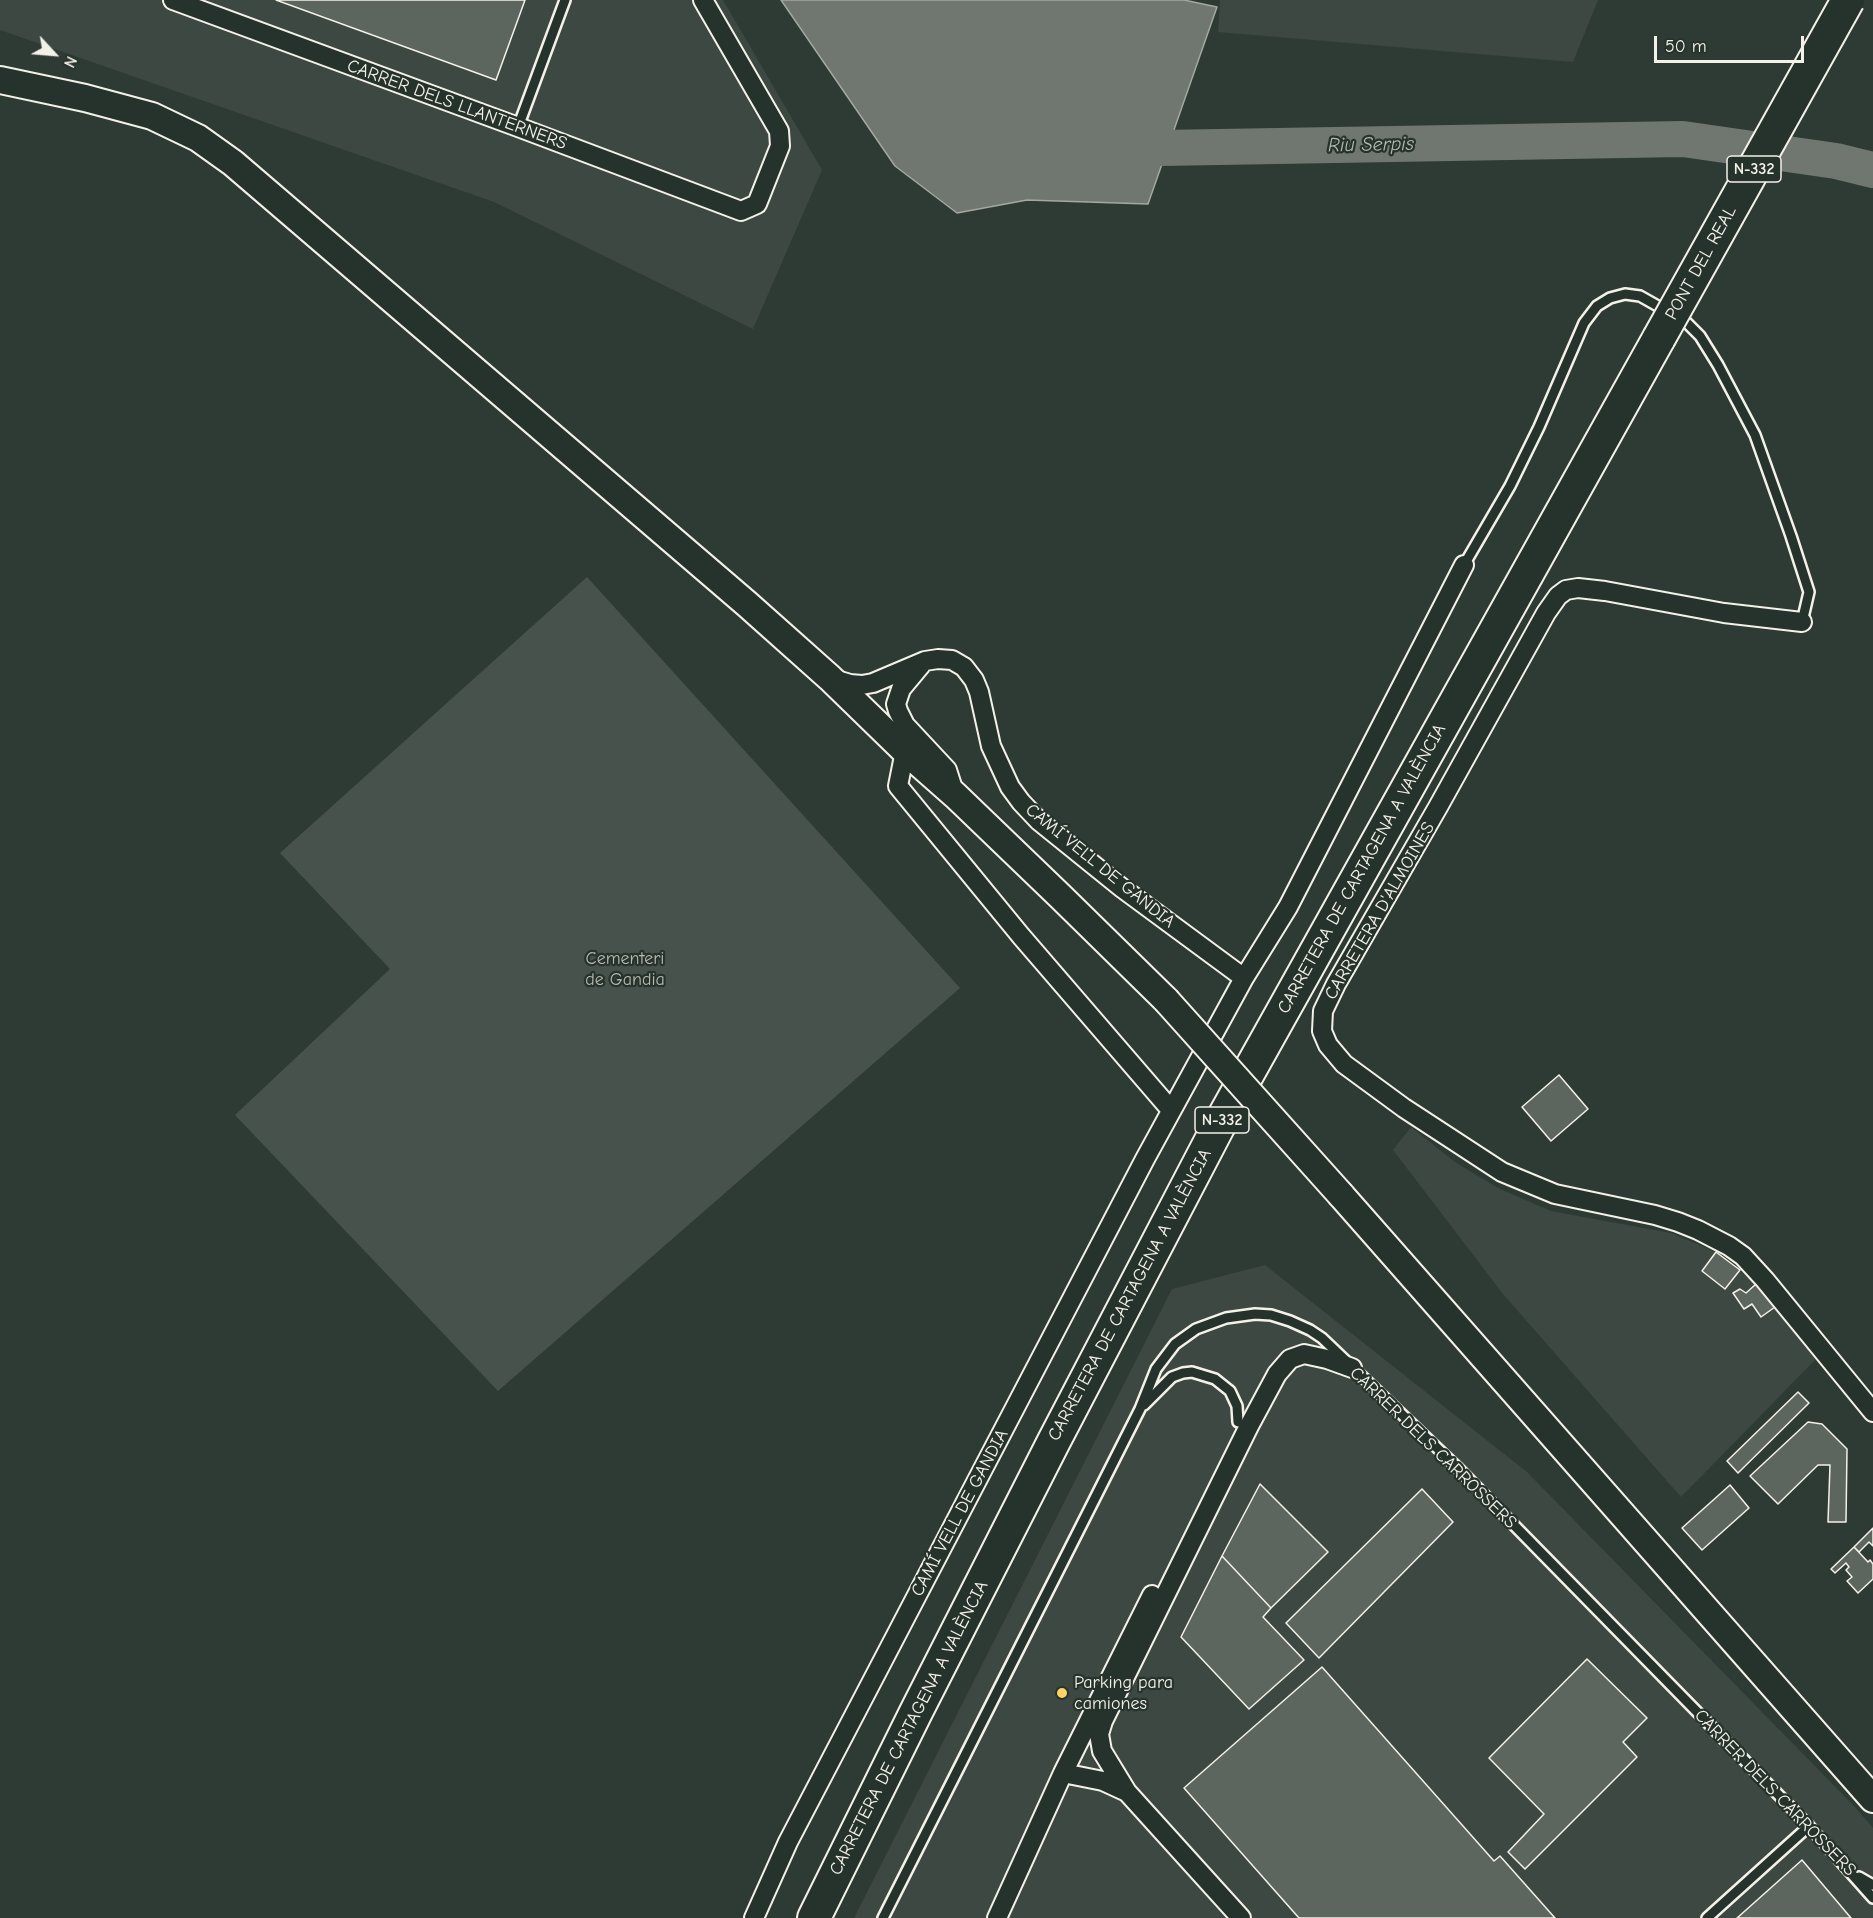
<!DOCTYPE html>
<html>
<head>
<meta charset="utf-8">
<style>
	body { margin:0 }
	#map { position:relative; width:1873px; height:1918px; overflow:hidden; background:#2e3b34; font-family:"Comic Neue",sans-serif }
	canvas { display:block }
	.north { position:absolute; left:24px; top:24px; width:60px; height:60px; -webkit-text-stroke:4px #26332d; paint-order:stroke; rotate:116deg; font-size:16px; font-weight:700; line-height:24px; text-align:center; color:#f4f1e8 }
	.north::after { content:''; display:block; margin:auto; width:21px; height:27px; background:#f4f1e8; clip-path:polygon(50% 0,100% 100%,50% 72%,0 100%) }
	.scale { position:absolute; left:1654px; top:36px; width:150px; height:27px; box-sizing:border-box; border:3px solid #f4f1e8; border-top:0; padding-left:8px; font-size:18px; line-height:21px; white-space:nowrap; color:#f4f1e8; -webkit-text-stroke:4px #26332d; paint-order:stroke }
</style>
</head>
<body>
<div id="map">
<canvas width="1873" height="1918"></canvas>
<div class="north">N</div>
<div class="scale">50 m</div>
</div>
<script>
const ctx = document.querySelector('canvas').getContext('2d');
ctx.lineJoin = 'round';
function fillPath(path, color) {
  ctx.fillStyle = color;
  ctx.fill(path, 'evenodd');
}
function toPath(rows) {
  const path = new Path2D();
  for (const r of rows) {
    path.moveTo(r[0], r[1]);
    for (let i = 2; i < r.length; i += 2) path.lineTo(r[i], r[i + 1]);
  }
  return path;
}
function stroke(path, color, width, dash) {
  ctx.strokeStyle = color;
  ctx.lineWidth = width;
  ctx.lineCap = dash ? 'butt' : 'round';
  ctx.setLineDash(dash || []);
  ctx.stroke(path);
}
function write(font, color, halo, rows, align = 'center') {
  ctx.font = font + ' "Comic Neue",sans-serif';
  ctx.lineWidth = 4.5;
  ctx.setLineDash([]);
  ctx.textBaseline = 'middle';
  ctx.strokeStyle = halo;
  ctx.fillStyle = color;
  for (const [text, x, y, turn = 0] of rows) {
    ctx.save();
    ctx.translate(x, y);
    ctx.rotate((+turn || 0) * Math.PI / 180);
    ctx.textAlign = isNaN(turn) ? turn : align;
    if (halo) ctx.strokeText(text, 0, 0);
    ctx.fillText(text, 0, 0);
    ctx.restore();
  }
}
const built = toPath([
	[0,0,723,0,822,170,753,329,494,202,0,30],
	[1220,0,1598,0,1573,62,1218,32],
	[1411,1127,1455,1162,1498,1188,1551,1211,1671,1233,1716,1252,1756,1284,1817,1358,1681,1497,1503,1294,1393,1150],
	[1265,1265,1527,1472,1855,1807,1873,1828,1873,1918,854,1918,1172,1289]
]);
const green = toPath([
	[587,577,960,988,498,1391,235,1115,390,969,280,853]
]);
const water = toPath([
	[781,0,1184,0,1217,7,1148,204,1027,200,957,213,895,166,781,0]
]);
const river = toPath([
	[1120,142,1161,148,1683,139,1836,161,1873,170]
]);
const building = toPath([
	[276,0,525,0,496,80,276,0],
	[1559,1075,1588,1109,1551,1141,1522,1107,1559,1075],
	[1716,1252,1740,1270,1725,1289,1702,1271,1716,1252],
	[1756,1284,1775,1307,1761,1317,1752,1304,1744,1309,1733,1293,1740,1289,1746,1293,1756,1284],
	[1798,1392,1809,1403,1738,1473,1727,1461,1798,1392],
	[1808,1422,1822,1424,1847,1449,1846,1522,1828,1522,1830,1465,1818,1465,1778,1504,1750,1476,1808,1422],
	[1260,1484,1328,1552,1271,1608,1222,1556,1260,1484],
	[1730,1485,1749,1508,1702,1550,1682,1528,1730,1485],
	[1422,1489,1453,1522,1319,1658,1286,1623,1422,1489],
	[1873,1528,1873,1546,1869,1542,1859,1552,1854,1547,1873,1528],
	[1854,1547,1868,1562,1870,1560,1873,1564,1873,1579,1858,1593,1847,1581,1852,1577,1846,1570,1849,1567,1846,1563,1835,1573,1831,1569,1854,1547],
	[1222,1556,1271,1608,1263,1617,1304,1660,1249,1709,1181,1637,1222,1556],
	[1587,1659,1647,1718,1623,1742,1637,1757,1525,1869,1508,1852,1544,1814,1489,1758,1587,1659],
	[1322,1667,1494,1861,1500,1856,1555,1918,1299,1918,1184,1788,1322,1667],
	[1802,1860,1851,1918,1737,1918,1802,1860]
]);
const service = toPath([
	[518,127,565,0],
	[1464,565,1510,486,1539,427,1584,323,1597,306,1610,298,1625,294,1640,296,1686,322,1700,336,1718,365,1755,435,1791,536,1809,592,1802,622],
	[1144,1405,1172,1377,1183,1373,1192,1372,1215,1379,1230,1391,1237,1406,1238,1422],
	[1859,1877,1873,1885],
	[883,1918,1140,1409,1156,1369,1175,1344,1196,1329,1226,1318,1255,1314,1271,1315,1290,1321,1310,1330,1322,1338,1457,1467,1809,1826,1873,1898],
	[1707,1918,1809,1826]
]);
const minor = toPath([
	[173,0,518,127,741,211,757,204,780,146,779,131,703,0],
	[1802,622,1724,613,1605,591,1578,588,1566,590,1558,596,1546,613,1438,807,1336,984,1323,1011,1322,1031,1328,1045,1344,1064,1404,1108,1502,1172,1555,1194,1655,1215,1678,1222,1698,1230,1729,1246,1743,1256,1765,1280,1873,1412],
	[921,665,901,689,896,704,898,711,905,725,947,770,955,795],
	[833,679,850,684,862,685,873,683,925,661,938,659,952,660,964,667,974,680,979,692,991,746,1010,787,1021,802,1039,821,1122,888,1244,978],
	[905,751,898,786,1021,936,1171,1110],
	[1063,1773,1103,1781,1127,1792,1241,1918],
	[1127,1792,1102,1751,1099,1734,1103,1721,1249,1426,1277,1374,1290,1359,1304,1354,1327,1359,1352,1368],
	[754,1918,788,1842,1145,1159,1244,978,1288,907,1464,565],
	[997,1918,1063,1773,1152,1595]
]);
const secondary = toPath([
	[0,80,85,98,152,116,198,138,233,163,747,604,830,678,905,751,956,796,1061,897,1166,1000],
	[1341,1195,1873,1799]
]);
const trunk = toPath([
	[814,1918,916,1712,1053,1443,1218,1127,1659,338]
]);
const secondaryBridge = toPath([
	[1166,1000,1341,1195]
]);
const trunkBridge = toPath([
	[1659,338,1848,0]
]);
const markers = [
	[1062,1693,6,"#ffd166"]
];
const shields = [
	[1754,169,54],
	[1222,1120,54]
];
const shieldNames = [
	["N-332",1754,169],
	["N-332",1222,1120]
];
const streetNames = [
	["CARRER DELS LLANTERNERS",457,105,20],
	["PONT DEL REAL",1701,263,-61],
	["CAMÍ VELL DE GANDIA",1100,866,39],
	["CARRETERA DE CARTAGENA A VALÈNCIA",1362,869,-61],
	["CARRETERA D'ALMOINES",1380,911,-60],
	["CARRETERA DE CARTAGENA A VALÈNCIA",1130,1295,-62],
	["CARRER DELS CARROSSERS",1433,1448,44],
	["CAMÍ VELL DE GANDIA",960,1513,-62],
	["CARRETERA DE CARTAGENA A VALÈNCIA",909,1728,-63],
	["CARRER DELS CARROSSERS",1775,1793,46]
];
const parkNames = [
	["Cementeri",625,959],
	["de Gandia",625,980]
];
const poiNames = [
	["Parking para",1074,1683],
	["camiones",1074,1704]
];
const waterNames = [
	["Riu Serpis",1371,145,-1]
];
fillPath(built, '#3c4841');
fillPath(green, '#48524c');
fillPath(water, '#6f7770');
stroke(water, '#a4a8a0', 1.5);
stroke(river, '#6f7770', 36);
fillPath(building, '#5c655e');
stroke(building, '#f4f1e8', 1.5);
stroke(service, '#f4f1e8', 14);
stroke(minor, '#f4f1e8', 22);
stroke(secondary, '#f4f1e8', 30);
stroke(trunk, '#f4f1e8', 36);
stroke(service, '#26332d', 9);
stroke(minor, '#26332d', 18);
stroke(secondary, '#26332d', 26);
stroke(trunk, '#26332d', 32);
stroke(secondaryBridge, '#f4f1e8', 30, []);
stroke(trunkBridge, '#f4f1e8', 36, []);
stroke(secondaryBridge, '#26332d', 26);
stroke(trunkBridge, '#26332d', 32);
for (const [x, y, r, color] of markers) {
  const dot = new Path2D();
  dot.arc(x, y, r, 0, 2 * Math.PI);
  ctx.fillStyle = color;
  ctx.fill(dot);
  stroke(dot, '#26332d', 2);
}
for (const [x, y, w] of shields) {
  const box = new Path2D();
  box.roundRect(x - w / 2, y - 13, w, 26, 4.5);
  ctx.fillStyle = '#26332d';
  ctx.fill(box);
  stroke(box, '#f4f1e8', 1.5);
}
write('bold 16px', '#f4f1e8', null, shieldNames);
write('18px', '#f4f1e8', '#26332d', streetNames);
write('18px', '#b8b9b1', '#26332d', parkNames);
write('18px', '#f4f1e8', '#26332d', poiNames, 'left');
write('italic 20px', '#b8bab2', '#26332d', waterNames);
</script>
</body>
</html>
